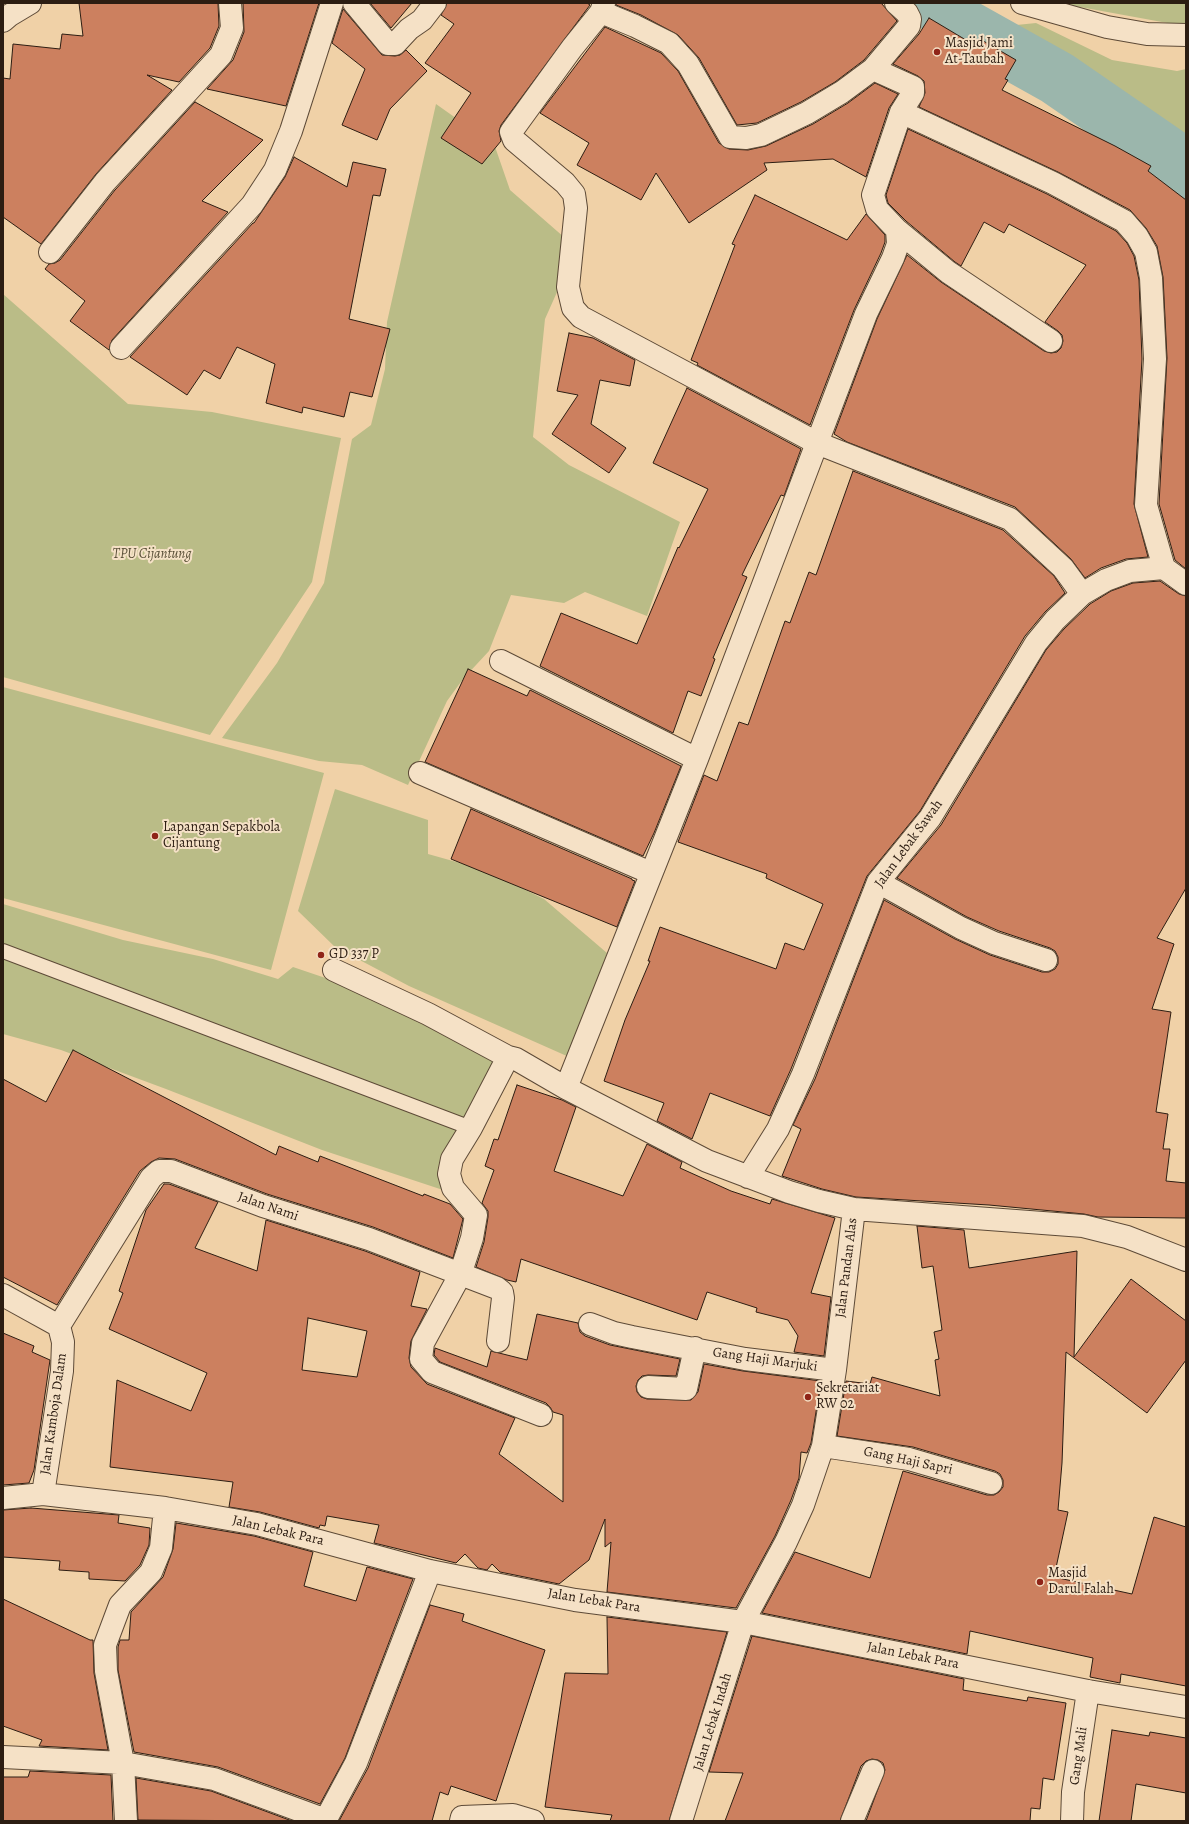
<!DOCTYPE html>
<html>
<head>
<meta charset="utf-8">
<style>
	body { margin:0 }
	#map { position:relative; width:1189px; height:1824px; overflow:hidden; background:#f0d1a7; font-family:Alegreya,serif }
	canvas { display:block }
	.frame { position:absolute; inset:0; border:4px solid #2c1d12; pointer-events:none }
</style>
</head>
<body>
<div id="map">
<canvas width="1189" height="1824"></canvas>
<div class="frame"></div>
</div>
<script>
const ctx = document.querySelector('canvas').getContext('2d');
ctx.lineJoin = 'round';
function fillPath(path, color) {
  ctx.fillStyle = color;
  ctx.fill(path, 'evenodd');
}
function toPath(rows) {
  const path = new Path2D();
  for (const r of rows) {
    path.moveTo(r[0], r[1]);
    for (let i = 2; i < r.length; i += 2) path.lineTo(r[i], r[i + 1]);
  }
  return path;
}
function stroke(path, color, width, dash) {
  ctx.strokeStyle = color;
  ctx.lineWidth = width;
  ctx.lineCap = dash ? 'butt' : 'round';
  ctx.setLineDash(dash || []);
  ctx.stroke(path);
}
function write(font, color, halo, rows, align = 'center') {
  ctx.font = font + ' Alegreya,serif';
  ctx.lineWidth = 4;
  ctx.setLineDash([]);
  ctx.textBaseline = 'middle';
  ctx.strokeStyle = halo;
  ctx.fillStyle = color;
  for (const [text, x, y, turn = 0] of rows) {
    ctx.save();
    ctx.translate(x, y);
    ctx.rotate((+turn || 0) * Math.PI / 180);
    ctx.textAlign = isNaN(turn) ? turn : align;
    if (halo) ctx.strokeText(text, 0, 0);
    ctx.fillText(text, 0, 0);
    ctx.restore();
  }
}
const green = toPath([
	[1058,3,1186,3,1186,24,1173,24],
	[1036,23,1112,60,1177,71,1186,69,1186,148,1107,82,1041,43,997,27],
	[436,104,460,121,492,138,510,190,565,238,570,263,545,319,533,437,569,465,680,522,647,616,585,592,564,603,511,595,489,651,463,679,447,701,408,785,362,765,319,761,222,738,277,663,324,583,352,439,371,425,385,369,387,322],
	[3,294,128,404,212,412,341,438,312,582,210,735,3,677],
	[3,687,324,773,271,970,3,898],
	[335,789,428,820,428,854,485,870,544,899,607,953,569,1057,409,986,335,947,298,911],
	[3,904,123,940,213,959,278,979,293,967,352,987,499,1057,443,1190,322,1150,166,1089,61,1050,3,1034]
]);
const river = toPath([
	[934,3,955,21,1057,78,1173,158,1186,173]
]);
const building = toPath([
	[79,3,218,3,219,26,210,48,179,82,147,75,172,90,96,174,41,244,3,217,3,78,10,79,13,44,60,49,62,34,83,36,79,3],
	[243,3,319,3,286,106,207,89,233,60,244,32,243,3],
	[370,3,412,3,391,28,370,3],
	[447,3,587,3,590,5,501,125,499,131,501,141,482,164,441,138,471,93,425,63,454,24,441,15,447,3],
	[616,3,881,3,897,21,864,60,835,82,801,102,757,123,737,125,699,58,678,35,641,15,616,5,616,3],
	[343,9,382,55,395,56,400,55,406,50,427,71,390,109,377,140,342,125,365,69,332,43,343,9],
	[929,18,976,46,980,39,1016,60,1005,79,1008,80,1002,90,1115,146,1151,166,1148,171,1186,200,1186,569,1175,560,1159,504,1167,358,1163,277,1157,246,1146,228,1130,210,1058,172,919,107,925,93,924,81,918,76,893,64,919,34,929,18],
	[605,27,661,53,678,71,719,143,729,149,748,150,766,146,813,124,848,103,875,83,898,94,889,108,866,177,833,159,764,163,767,170,689,223,656,173,641,200,577,165,589,143,540,113,605,27],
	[195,102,263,140,202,201,228,212,112,340,109,350,70,321,85,301,45,269,49,264,55,263,60,260,115,190,195,102],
	[908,129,1047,194,1116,231,1127,243,1134,256,1139,280,1142,359,1134,504,1148,557,1126,559,1101,568,1085,578,1071,559,1015,507,847,442,834,434,877,319,907,255,941,282,1044,351,1051,353,1057,352,1061,348,1063,341,1062,335,1058,331,1045,322,1086,265,1009,224,1004,233,984,222,961,266,955,262,906,221,888,203,886,195,908,129],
	[294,157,347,187,353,162,386,169,380,196,373,195,349,319,390,329,372,397,350,392,344,417,303,407,302,413,266,403,275,364,237,347,220,379,204,370,187,395,130,357,253,223,254,223,285,177,294,157],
	[755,195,847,240,866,214,885,235,885,242,881,253,854,310,810,425,697,365,698,363,691,360,735,245,732,244,755,195],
	[569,333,593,338,635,360,630,386,600,380,591,424,626,448,609,473,552,434,578,395,557,391,569,333],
	[687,388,801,449,784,496,781,495,742,575,747,577,713,658,715,659,701,696,688,691,673,733,540,666,561,613,637,644,678,547,679,548,708,489,653,463,687,388],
	[853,471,1003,530,1054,576,1065,593,1045,612,1025,636,920,811,867,876,791,1069,770,1116,710,1093,692,1139,657,1121,664,1103,604,1081,625,1020,650,961,648,961,660,927,776,969,785,943,804,950,823,904,766,878,767,874,678,842,704,775,717,781,739,722,748,725,785,621,790,623,809,572,816,575,853,471],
	[1160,581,1179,594,1186,596,1186,888,1157,938,1174,944,1152,1009,1171,1012,1156,1112,1168,1114,1163,1149,1170,1149,1166,1181,1186,1183,1186,1218,1098,1217,1084,1214,989,1205,856,1197,822,1189,782,1176,801,1129,793,1125,815,1079,884,900,955,939,990,955,1042,972,1049,972,1055,969,1058,964,1058,957,1055,951,1050,948,999,931,967,917,897,878,941,825,1046,650,1064,629,1090,604,1111,591,1133,583,1160,581],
	[468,669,527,696,530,690,681,766,654,833,643,856,425,762,468,669],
	[471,809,632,879,632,880,635,881,617,927,451,859,471,809],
	[73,1050,276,1155,279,1146,318,1162,320,1156,423,1196,424,1194,450,1204,463,1219,453,1258,373,1227,267,1194,175,1159,159,1158,151,1162,140,1171,57,1305,3,1277,3,1079,46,1102,73,1050],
	[517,1085,562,1100,576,1107,554,1171,623,1196,647,1144,682,1162,680,1168,731,1191,770,1204,772,1199,835,1218,811,1293,831,1297,824,1356,794,1352,798,1336,788,1320,756,1312,757,1308,707,1292,697,1320,521,1259,516,1282,507,1280,476,1267,484,1242,488,1217,488,1211,482,1203,494,1170,485,1166,494,1139,498,1140,517,1085],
	[164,1184,169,1184,218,1202,195,1248,257,1271,266,1220,365,1251,420,1272,411,1306,427,1309,411,1341,409,1358,411,1367,427,1384,515,1418,499,1454,563,1502,563,1415,553,1412,550,1407,546,1403,440,1362,434,1355,435,1348,487,1367,491,1351,527,1360,537,1314,578,1323,580,1332,585,1336,610,1345,680,1359,676,1376,648,1375,642,1376,638,1380,636,1386,637,1392,641,1397,647,1399,691,1400,698,1392,704,1364,743,1371,821,1381,811,1443,807,1453,801,1452,799,1478,791,1500,775,1536,736,1608,607,1592,611,1542,605,1547,605,1519,589,1560,559,1584,500,1572,492,1564,487,1570,478,1568,465,1554,456,1563,374,1543,379,1525,327,1516,325,1526,320,1525,319,1528,260,1512,229,1507,233,1482,110,1467,117,1380,191,1411,207,1373,109,1329,123,1293,119,1291,146,1210,164,1184],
	[308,1318,367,1331,357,1377,302,1370,308,1318],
	[917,1226,964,1230,969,1268,1077,1251,1074,1357,1131,1279,1186,1321,1186,1360,1147,1413,1066,1352,1062,1463,1058,1510,1068,1512,1054,1577,1132,1594,1154,1517,1186,1527,1186,1686,1121,1674,1120,1683,1090,1677,1093,1658,970,1631,967,1654,762,1613,795,1552,870,1578,903,1471,987,1495,994,1495,999,1492,1003,1487,1003,1480,1000,1474,995,1471,913,1447,837,1436,846,1381,870,1384,872,1377,940,1396,935,1360,939,1359,934,1332,942,1330,933,1266,922,1268,917,1226],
	[3,1333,34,1346,32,1352,50,1360,34,1470,29,1483,3,1485,3,1333],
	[31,1508,119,1515,118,1523,150,1528,149,1545,140,1565,125,1581,89,1579,89,1572,59,1570,60,1561,3,1557,3,1510,31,1508],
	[176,1523,254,1536,313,1552,304,1586,356,1601,367,1567,413,1579,345,1758,320,1804,218,1767,134,1752,118,1670,118,1647,120,1640,129,1640,131,1612,163,1577,173,1549,176,1523],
	[3,1599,90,1640,93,1640,94,1673,108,1750,39,1746,42,1740,3,1726,3,1599],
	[430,1605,464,1614,462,1621,545,1650,496,1801,451,1786,448,1795,440,1792,432,1821,339,1821,368,1768,430,1605],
	[607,1617,727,1632,669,1821,610,1821,612,1815,545,1807,565,1673,608,1674,607,1617],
	[752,1636,964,1679,963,1690,1027,1701,1028,1697,1066,1703,1054,1780,1043,1778,1040,1809,1031,1808,1030,1821,866,1821,885,1770,883,1763,878,1760,872,1759,866,1761,861,1766,840,1821,725,1821,743,1773,709,1772,752,1636],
	[1112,1730,1149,1736,1150,1732,1186,1738,1186,1793,1136,1784,1131,1821,1099,1821,1112,1730],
	[30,1771,111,1775,113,1821,3,1821,3,1777,28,1777,30,1771],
	[136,1778,211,1791,292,1821,138,1820,136,1778]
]);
const lane = toPath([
	[3,951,471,1128]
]);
const street = toPath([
	[354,3,388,44,395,44,409,29,422,20,435,3],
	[604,3,601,12,572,48,511,132,514,140,565,183,574,194,576,208,568,287,573,308,581,317,817,443,1010,519,1063,568,1082,594],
	[1022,3,1107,27,1147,34,1186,35],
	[601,12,635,26,669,43,688,64,730,137,746,138,761,135,807,113,842,92,873,69,909,26,910,19,907,13,896,3],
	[3,21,10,15,30,3],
	[873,69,913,87,913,93,901,112,873,195,877,209,897,230,948,272,1051,341],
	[901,112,1053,183,1124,221,1137,236,1146,252,1151,278,1155,359,1146,505,1164,568],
	[50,252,105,182,221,55,232,28,230,3],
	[121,348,252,205,275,170,291,131,332,3],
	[501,661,697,759],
	[420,773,651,873],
	[878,882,961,928,994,943,1046,960],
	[334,970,428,1014,508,1057,516,1059,566,1088,707,1161,789,1192,819,1201,854,1209,1083,1226,1127,1237,1186,1260],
	[508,1057,471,1128,452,1159,449,1174,453,1188,476,1215,472,1238,460,1275,423,1343,421,1359,432,1372,541,1415],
	[566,1088,697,759,866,314,893,258,898,244,897,230],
	[748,1177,778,1129,803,1074,878,882,930,818,1036,643,1055,620,1082,594,1106,580,1130,571,1164,568,1186,584],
	[3,1295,59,1326,63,1342,62,1371,43,1494],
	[590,1324,614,1333,632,1337,745,1359,835,1370],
	[59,1326,151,1178,159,1171,171,1171,263,1206,369,1239,497,1288,502,1292,503,1298,498,1341],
	[648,1387,686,1389,695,1348],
	[823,1446,909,1459,991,1483],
	[3,1498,43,1494,165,1508,257,1524,430,1571,575,1600,743,1622,1088,1691,1186,1707],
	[3,1757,123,1763,214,1779,326,1820],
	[126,1821,123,1763,106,1671,105,1645,120,1605,151,1572,161,1548,165,1508],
	[325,1821,356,1763,430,1571],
	[461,1821,462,1817,513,1815,533,1821],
	[681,1821,743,1622,786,1542,803,1505,823,1446,835,1370,854,1209],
	[852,1821,873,1771],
	[1072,1821,1073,1792,1088,1691]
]);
const markers = [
	[937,52,4,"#8f2418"],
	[155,836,4,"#8f2418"],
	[321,955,4,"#8f2418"],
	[808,1397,4,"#8f2418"],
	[1040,1582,4,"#8f2418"]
];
const poiNames = [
	["Masjid Jami",945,44],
	["At-Taubah",945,60],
	["Lapangan Sepakbola",163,828],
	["Cijantung",163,844],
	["GD 337 P",329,955],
	["Sekretariat",816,1389],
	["RW 02",816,1405],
	["Masjid",1048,1574],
	["Darul Falah",1048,1590]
];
const parkNames = [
	["TPU Cijantung",152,555]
];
const streetNames = [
	["Jalan Lebak Sawah",909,844,-54],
	["Jalan Nami",268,1207,19],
	["Jalan Pandan Alas",847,1268,-83],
	["Gang Haji Marjuki",765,1360,8],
	["Jalan Kamboja Dalam",54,1414,-82],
	["Gang Haji Sapri",908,1461,12],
	["Jalan Lebak Para",278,1531,13],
	["Jalan Lebak Para",594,1601,9],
	["Jalan Lebak Para",913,1656,11],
	["Jalan Lebak Indah",713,1722,-73],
	["Gang Mali",1079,1756,-82]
];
fillPath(green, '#babc87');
stroke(river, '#9bb6ac', 55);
fillPath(building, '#cc805f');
stroke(building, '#2c1d12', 1);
stroke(lane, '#5d4a37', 16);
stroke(street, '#5d4a37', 24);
stroke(lane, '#f5e1c6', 14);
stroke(street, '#f5e1c6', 22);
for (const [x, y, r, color] of markers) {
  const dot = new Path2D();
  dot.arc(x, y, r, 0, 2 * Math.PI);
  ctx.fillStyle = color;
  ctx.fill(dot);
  stroke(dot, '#f5e1c6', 1.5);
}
write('14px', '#2c1d12', '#f5e1c6', poiNames, 'left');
write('italic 14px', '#574d35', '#f5e1c6', parkNames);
write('14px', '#2c1d12', '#f5e1c6', streetNames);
</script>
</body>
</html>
